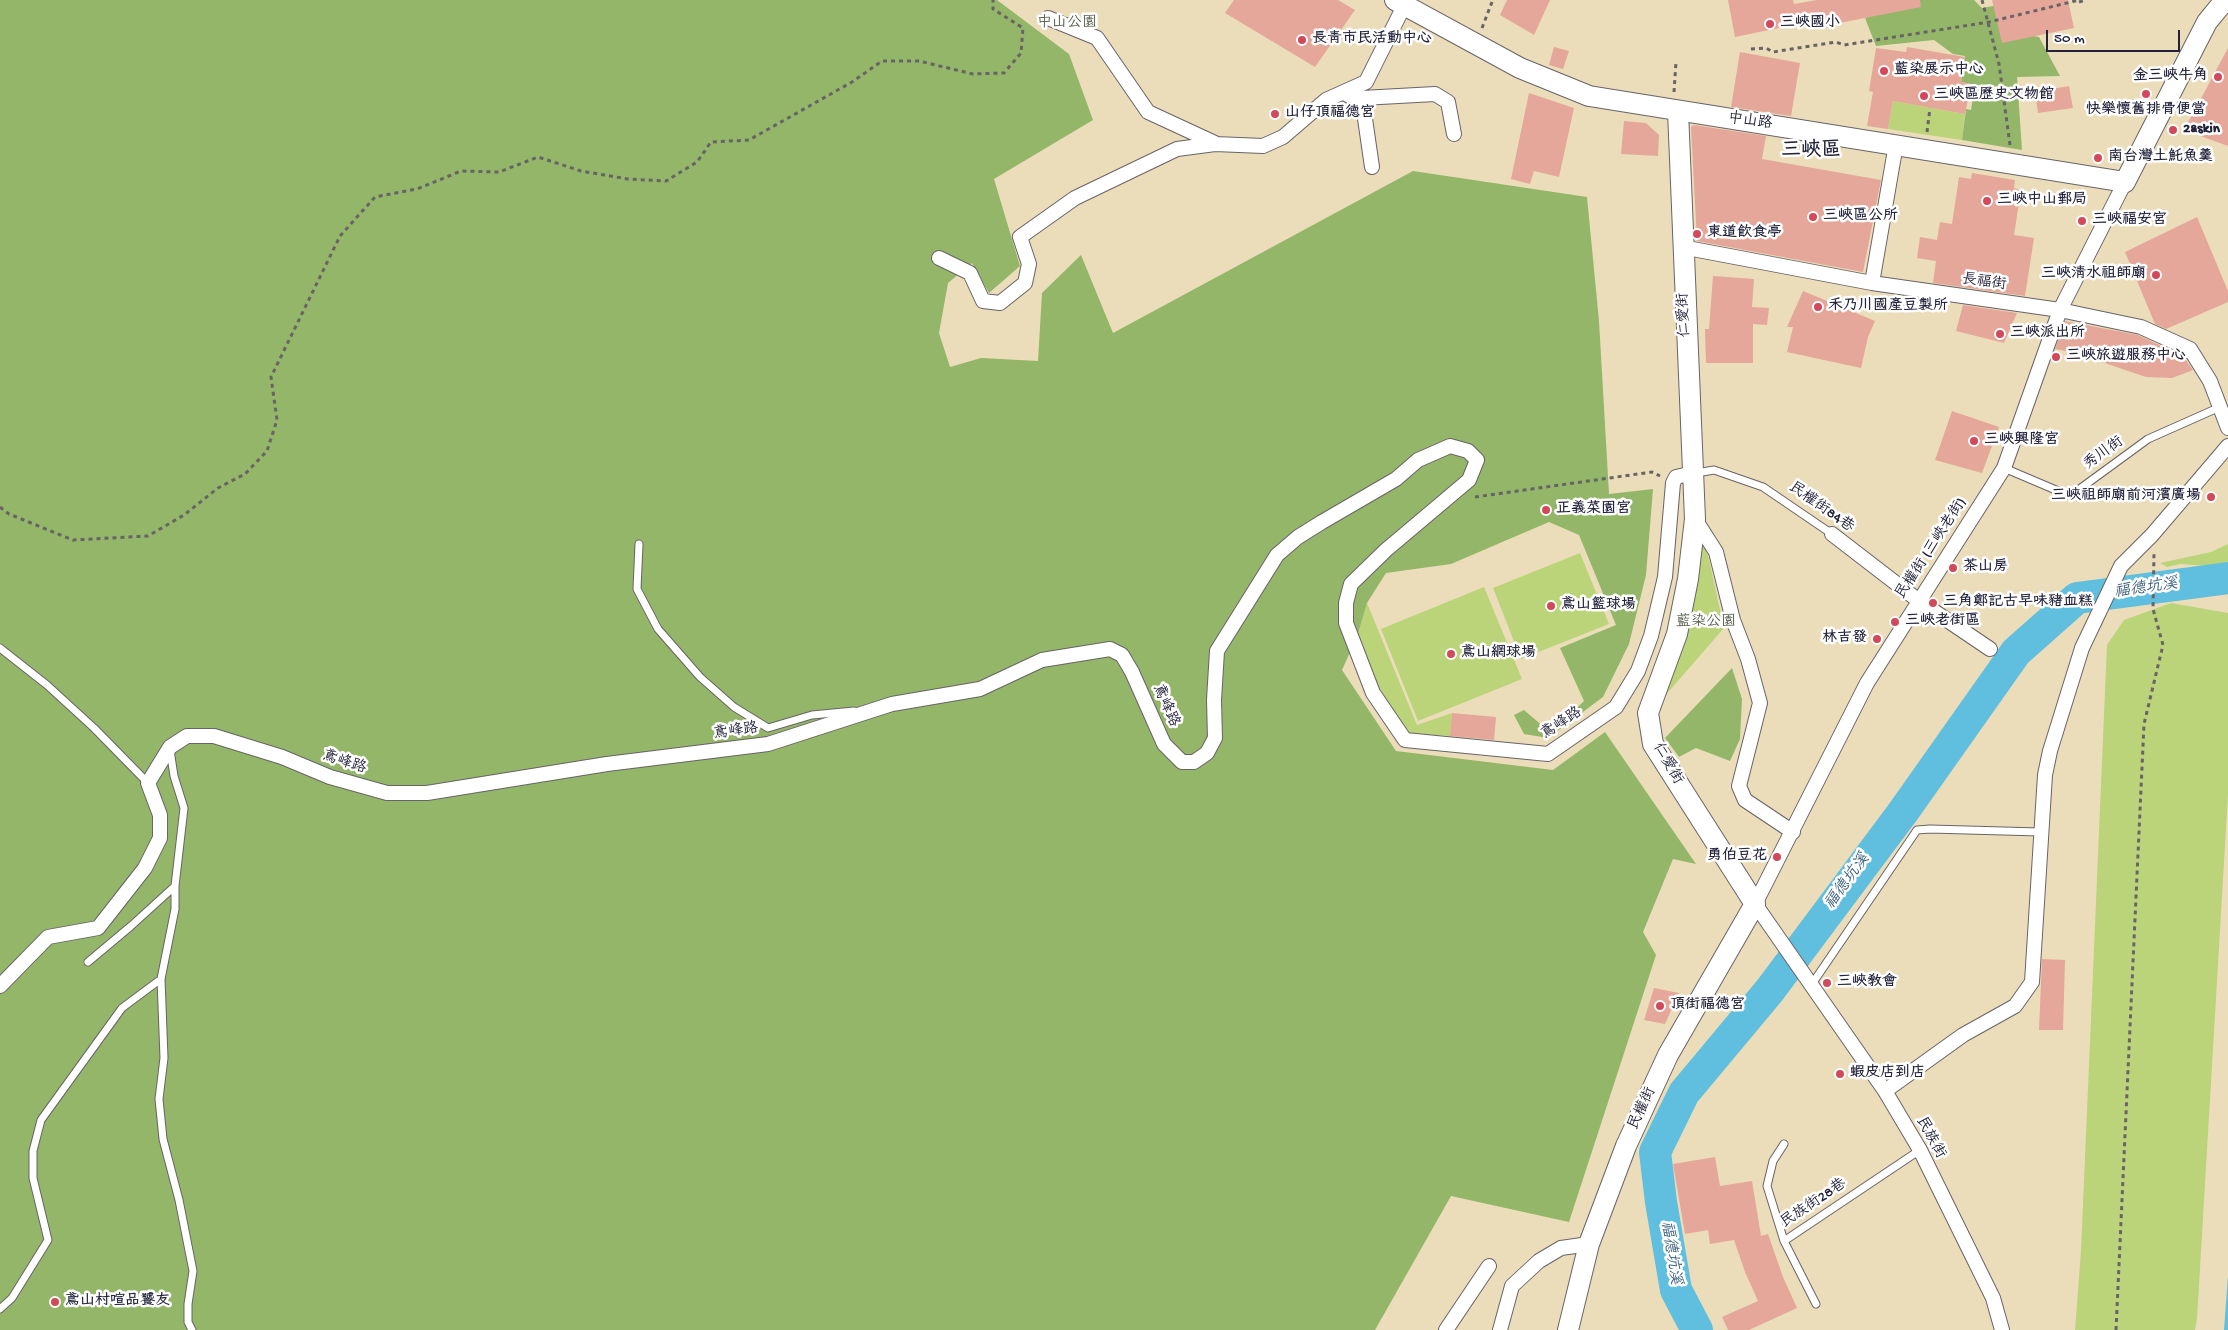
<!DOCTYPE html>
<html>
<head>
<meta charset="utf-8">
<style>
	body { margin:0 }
	#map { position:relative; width:2228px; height:1330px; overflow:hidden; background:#ebddba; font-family:"Gochi Hand",sans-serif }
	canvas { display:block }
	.scale { position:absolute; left:2046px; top:30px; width:134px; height:22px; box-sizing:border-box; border:2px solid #22223b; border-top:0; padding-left:6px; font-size:15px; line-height:18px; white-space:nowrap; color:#22223b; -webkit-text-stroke:4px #fff; paint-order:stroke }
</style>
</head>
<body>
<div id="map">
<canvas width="2228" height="1330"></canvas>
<div class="scale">50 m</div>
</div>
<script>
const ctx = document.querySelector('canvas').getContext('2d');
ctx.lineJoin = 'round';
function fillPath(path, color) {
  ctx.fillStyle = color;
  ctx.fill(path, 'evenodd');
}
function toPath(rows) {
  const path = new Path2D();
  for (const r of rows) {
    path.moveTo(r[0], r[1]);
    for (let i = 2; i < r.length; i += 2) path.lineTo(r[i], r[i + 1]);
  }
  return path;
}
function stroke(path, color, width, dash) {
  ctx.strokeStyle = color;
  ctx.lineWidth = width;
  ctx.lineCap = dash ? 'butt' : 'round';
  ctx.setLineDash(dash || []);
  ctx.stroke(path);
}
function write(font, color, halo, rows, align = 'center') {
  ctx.font = font + ' "Gochi Hand","LXGW WenKai TC",sans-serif';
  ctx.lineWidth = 5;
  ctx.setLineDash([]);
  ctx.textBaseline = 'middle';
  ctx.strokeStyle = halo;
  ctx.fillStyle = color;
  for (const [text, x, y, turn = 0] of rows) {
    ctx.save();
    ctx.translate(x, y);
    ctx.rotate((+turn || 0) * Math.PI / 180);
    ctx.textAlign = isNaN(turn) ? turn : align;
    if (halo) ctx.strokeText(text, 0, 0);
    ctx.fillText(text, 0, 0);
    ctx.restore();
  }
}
const green = toPath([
	[1893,101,1965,114,1962,140,1888,129],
	[1702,542,1706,546,1724,628,1664,697],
	[2228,544,2228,563,2209,566,2180,564,2167,567,2160,563,2211,552],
	[1580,553,1609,624,1521,659,1493,588],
	[1484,587,1522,679,1418,721,1381,629],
	[1367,603,1417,725,1452,713,1450,736,1410,733,1397,717,1379,689,1358,634],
	[2171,603,2228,613,2228,795,2197,1319,2195,1330,2075,1330,2081,1251,2107,645,2124,620]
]);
const forest = toPath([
	[0,0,997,0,1069,54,1093,120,994,179,1020,266,989,293,972,263,948,283,939,333,950,367,981,358,1038,361,1042,293,1081,255,1113,333,1413,171,1587,197,1599,321,1609,494,1653,489,1646,575,1629,644,1603,697,1548,738,1524,734,1514,715,1524,710,1551,733,1584,701,1560,648,1616,625,1579,535,1549,522,1451,564,1386,573,1367,603,1358,634,1342,670,1396,751,1553,770,1605,732,1696,864,1673,859,1643,932,1656,955,1569,1222,1451,1196,1375,1330,0,1330],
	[1917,0,1974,0,1982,8,1999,5,2017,33,2039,37,2060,76,2017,77,2022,150,1962,140,1966,109,1971,110,1973,97,1969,96,1971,84,1961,82,1965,56,1953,54,1934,40,1876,46,1865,18],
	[1732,668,1742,699,1740,739,1730,761,1696,748,1679,757,1665,738]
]);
const water = toPath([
	[2228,1276,2228,1330,2224,1330]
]);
const river = toPath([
	[1697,1330,1676,1290,1661,1202,1655,1152,1684,1093,1770,990,1903,812,2016,652,2077,598,2228,578]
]);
const building = toPath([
	[1234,0,1338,0,1355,10,1315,67,1225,13],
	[1507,0,1550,0,1534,35,1500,15],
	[1728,0,1793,0,1794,4,1817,0,1920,0,1921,7,1819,27,1818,20,1735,37],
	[1992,0,2068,0,2074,28,2002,43],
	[1554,47,1569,51,1563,69,1549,65],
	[1907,47,1965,57,1961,82,1971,84,1965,114,1893,101,1888,129,1867,126,1873,92,1869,91,1876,48,1906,52],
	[2228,48,2228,146,2184,130],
	[1740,52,1800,63,1791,116,1731,107],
	[2069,86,2073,108,2038,113,2035,92],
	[1529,93,1574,108,1559,177,1534,171,1530,184,1511,179],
	[1624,121,1646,123,1659,135,1658,156,1621,154],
	[1694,125,1766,136,1762,159,1881,180,1863,272,1697,241,1691,127],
	[1972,173,2015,180,2014,188,2021,190,2014,235,2034,238,2025,296,1933,283,1936,261,1917,258,1920,237,1937,240,1940,222,1952,224,1959,177,1971,179],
	[2197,217,2228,291,2228,302,2166,329,2155,324,2125,252],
	[1713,276,1754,279,1752,307,1769,308,1767,325,1753,324,1753,363,1706,363,1705,329,1709,329],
	[1803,291,1875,321,1868,337,1861,368,1787,352,1793,327,1787,327],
	[1963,305,2017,313,2004,343,1956,331],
	[2065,321,2138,335,2183,356,2193,370,2172,378,2146,377,2072,352,2055,349],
	[1952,411,1999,427,1982,473,1935,460],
	[1452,713,1496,717,1494,740,1450,736],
	[2042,959,2065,960,2063,1030,2039,1030],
	[1654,988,1679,993,1665,1024,1644,1020],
	[1715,1157,1720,1186,1752,1181,1761,1236,1768,1234,1783,1277,1797,1308,1749,1330,1728,1330,1722,1317,1758,1301,1745,1272,1734,1240,1710,1244,1708,1230,1685,1234,1673,1164]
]);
const path = toPath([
	[1982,0,1999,64,2010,145],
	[2079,2,2086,0],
	[1482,28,1492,2],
	[1751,49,1766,48,1773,52,1836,42,1844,45,1989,22,2079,0],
	[1674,92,1676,62],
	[1927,132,1930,108],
	[1475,497,1652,472,1660,476],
	[0,507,9,514,73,540,148,536,184,515,218,488,245,474,267,451,277,420,271,377,340,236,375,197,417,189,461,171,499,172,538,157,581,171,628,179,666,181,697,162,711,142,749,140,852,82,882,61,919,61,973,74,1004,73,1021,53,1023,28,993,9,993,0],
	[2116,1330,2144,724,2163,645,2153,609,2154,554]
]);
const lane = toPath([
	[2004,468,2070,496,2148,439,2220,407],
	[1696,473,1714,470,1763,487,1832,534],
	[639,544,637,589,658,629,700,677,734,707,768,728,812,715,854,711],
	[0,648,47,685,94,728,148,783],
	[88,962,131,926,175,886],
	[161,979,164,1058,159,1099,163,1139,179,1200,193,1271,188,1304,188,1322,192,1330],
	[1812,984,1917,830,1930,829,2040,832],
	[1784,1144,1773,1161,1767,1186,1784,1241,1920,1150],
	[1784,1241,1816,1304],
	[0,1309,12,1298,48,1240,33,1178,33,1151,41,1120,122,1008,161,979,175,909,175,886,184,808,174,776,170,750]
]);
const street = toPath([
	[1048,18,1097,38,1148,112,1215,143],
	[1344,93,1353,98,1362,98,1435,94,1448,102,1454,134],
	[1362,98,1372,167],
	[1682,247,1872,283,2060,310,2141,327,2190,349,2210,381,2228,428],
	[939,258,970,273,983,301,1000,303,1025,283,1029,264,1020,237,1075,198,1177,149,1215,144,1263,146,1283,137,1326,100,1366,82,1404,6],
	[1872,283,1896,144],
	[1695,519,1716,552,1733,620,1748,659,1760,703,1739,786,1745,800,1793,832],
	[1832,534,1919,601,1990,649],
	[0,986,48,937,98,928,145,868,160,838,160,815,148,783,170,747,187,736,214,736,282,757,330,777,387,793,427,793,607,764,768,744,892,704,980,689,1042,660,1110,649,1122,655,1132,672,1164,744,1182,762,1194,762,1207,753,1215,738,1214,700,1217,651,1277,555,1298,537,1322,522,1396,479,1418,460,1450,446,1468,451,1477,460,1469,480,1386,550,1351,584,1346,603,1346,623,1373,693,1405,740,1548,754,1616,707,1638,671,1651,636,1665,577,1673,483,1676,477,1693,473],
	[1885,1091,1963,1035,2015,1006,2032,982,2045,775,2050,751,2082,648,2121,566,2152,535,2228,446],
	[1446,1330,1489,1266],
	[1500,1330,1512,1286,1539,1261,1561,1248,1589,1244],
	[2002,1330,1993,1298,1920,1150,1885,1091,1755,904,1867,683,2004,468,2060,310,2125,182]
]);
const secondary = toPath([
	[1395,0,1520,68,1589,96,2125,182,2207,22,2221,5,2228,2],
	[1568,1330,1589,1244,1626,1146,1668,1055,1755,904,1653,744,1648,713,1677,634,1688,579,1695,519,1678,111]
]);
const markers = [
	[1770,24,5,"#d1495b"],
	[1302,40,5,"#d1495b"],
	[1884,71,5,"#d1495b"],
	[2218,77,5,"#d1495b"],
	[2146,94,5,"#d1495b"],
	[1924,96,5,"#d1495b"],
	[1275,114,5,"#d1495b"],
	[2173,130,5,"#d1495b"],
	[2098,158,5,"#d1495b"],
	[1987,201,5,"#d1495b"],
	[1813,217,5,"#d1495b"],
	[2082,221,5,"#d1495b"],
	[1697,234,5,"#d1495b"],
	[2156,275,5,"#d1495b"],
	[1818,307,5,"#d1495b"],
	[2000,334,5,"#d1495b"],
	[2056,357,5,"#d1495b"],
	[1974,441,5,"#d1495b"],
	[2211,497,5,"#d1495b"],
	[1546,510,5,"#d1495b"],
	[1953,568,5,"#d1495b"],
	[1933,603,5,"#d1495b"],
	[1551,606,5,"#d1495b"],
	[1895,622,5,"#d1495b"],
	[1877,639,5,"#d1495b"],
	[1451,654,5,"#d1495b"],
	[1777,857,5,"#d1495b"],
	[1827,983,5,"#d1495b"],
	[1660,1006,5,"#d1495b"],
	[1840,1074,5,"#d1495b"],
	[55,1302,5,"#d1495b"]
];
const parkNames = [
	["中山公園",1067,24],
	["藍染公園",1706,623]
];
const poiNames = [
	["三峽國小",1780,24],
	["長青市民活動中心",1312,40],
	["藍染展示中心",1894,71],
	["金三峽牛角",2208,77,"right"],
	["三峽區歷史文物館",1934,96],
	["快樂懷舊排骨便當",2146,111,"center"],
	["山仔頂福德宮",1285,114],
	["2&skin",2183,130],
	["南台灣土魠魚羹",2108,158],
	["三峽中山郵局",1997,201],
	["三峽區公所",1823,217],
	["三峽福安宮",2092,221],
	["東道飲食亭",1707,234],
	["三峽清水祖師廟",2146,275,"right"],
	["禾乃川國產豆製所",1828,307],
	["三峽派出所",2010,334],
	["三峽旅遊服務中心",2066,357],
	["三峽興隆宮",1984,441],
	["三峽祖師廟前河濱廣場",2201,497,"right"],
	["正義菜園宮",1556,510],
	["茶山房",1963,568],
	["三角鄭記古早味豬血糕",1943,603],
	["鳶山籃球場",1561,606],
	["三峽老街區",1905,622],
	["林吉發",1867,639,"right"],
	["鳶山網球場",1461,654],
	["勇伯豆花",1767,857,"right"],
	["三峽教會",1837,983],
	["頂街福德宮",1670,1006],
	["蝦皮店到店",1850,1074],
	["鳶山村喧品饕友",65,1302]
];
const streetNames = [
	["中山路",1750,122,8],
	["長福街",1984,283,8],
	["仁愛街",1685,315,-93],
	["秀川街",2104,454,-36],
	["民權街84巷",1821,508,35],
	["民權街 (三峽老街)",1932,549,-57],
	["鳶峰路",1165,706,66],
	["鳶峰路",1562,724,-33],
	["鳶峰路",736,732,-8],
	["鳶峰路",344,763,18],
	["仁愛街",1667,764,60],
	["民權街",1643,1109,-65],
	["民族街",1930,1138,61],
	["民族街28巷",1814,1204,-34]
];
const waterNames = [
	["福德坑溪",2146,589,-8],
	["福德坑溪",1848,882,-54],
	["福德坑溪",1670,1253,81]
];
const districtNames = [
	["三峽區",1811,152]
];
fillPath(green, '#bbd479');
fillPath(forest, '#94b669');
fillPath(water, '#60bedf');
stroke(river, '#60bedf', 32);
fillPath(building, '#e4a79a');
stroke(lane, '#686367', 9);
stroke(street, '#686367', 16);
stroke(secondary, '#686367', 22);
stroke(path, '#686367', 3, [4, 4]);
stroke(lane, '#fff', 7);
stroke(street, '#fff', 14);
stroke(secondary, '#fff', 20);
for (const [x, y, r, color] of markers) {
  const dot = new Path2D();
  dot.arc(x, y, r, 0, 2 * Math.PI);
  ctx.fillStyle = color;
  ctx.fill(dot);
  stroke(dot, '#fff', 2);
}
write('15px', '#586051', '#fff', parkNames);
write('bold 15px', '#22223b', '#fff', poiNames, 'left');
write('15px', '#22223b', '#fff', streetNames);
write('italic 16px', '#3b607d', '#fff', waterNames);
write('bold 20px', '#22223b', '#fff', districtNames);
</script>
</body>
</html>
